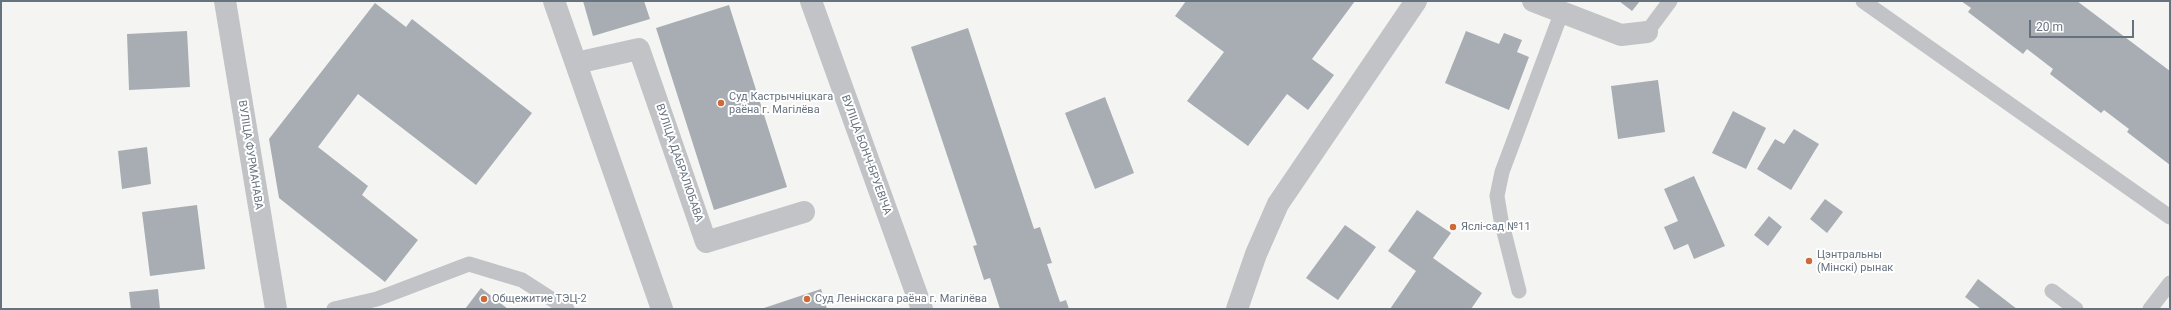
<!DOCTYPE html>
<html>
<head>
<meta charset="utf-8">
<style>
	body { margin:0 }
	#map { position:relative; width:2171px; height:310px; overflow:hidden; background:#f4f5f2; font-family:Roboto,sans-serif }
	canvas { display:block }
	.frame { position:absolute; inset:0; border:2px solid #67727f; pointer-events:none }
	.scale { position:absolute; left:2029px; top:20px; width:105px; height:18px; box-sizing:border-box; border:2px solid #67727f; border-top:0; padding-left:5px; font-size:12px; line-height:14px; white-space:nowrap; color:#67727f; -webkit-text-stroke:3px #fff; paint-order:stroke }
</style>
</head>
<body>
<div id="map">
<canvas width="2171" height="310"></canvas>
<div class="frame"></div>
<div class="scale">20 m</div>
</div>
<script>
const ctx = document.querySelector('canvas').getContext('2d');
ctx.lineJoin = 'round';
function fillPath(path, color) {
  ctx.fillStyle = color;
  ctx.fill(path, 'evenodd');
}
function toPath(rows) {
  const path = new Path2D();
  for (const r of rows) {
    path.moveTo(r[0], r[1]);
    for (let i = 2; i < r.length; i += 2) path.lineTo(r[i], r[i + 1]);
  }
  return path;
}
function stroke(path, color, width, dash) {
  ctx.strokeStyle = color;
  ctx.lineWidth = width;
  ctx.lineCap = dash ? 'butt' : 'round';
  ctx.setLineDash(dash || []);
  ctx.stroke(path);
}
function write(font, color, halo, rows, align = 'center') {
  ctx.font = font + ' Roboto,sans-serif';
  ctx.lineWidth = 4;
  ctx.setLineDash([]);
  ctx.textBaseline = 'middle';
  ctx.strokeStyle = halo;
  ctx.fillStyle = color;
  for (const [text, x, y, turn = 0] of rows) {
    ctx.save();
    ctx.translate(x, y);
    ctx.rotate((+turn || 0) * Math.PI / 180);
    ctx.textAlign = isNaN(turn) ? turn : align;
    if (halo) ctx.strokeText(text, 0, 0);
    ctx.fillText(text, 0, 0);
    ctx.restore();
  }
}
const building = toPath([
	[583,1,644,1,650,19,593,36],
	[1186,1,1355,1,1312,59,1334,75,1308,110,1287,94,1248,146,1187,101,1224,52,1175,16],
	[1619,1,1640,1,1632,11],
	[1961,1,2077,1,2170,71,2170,165,2127,132,2129,129,2104,110,2101,113,2050,74,2053,69,2027,49,2023,54,1968,12,1971,8],
	[375,3,406,27,412,19,532,113,476,185,358,94,318,147,368,186,362,195,418,240,385,282,279,198,269,139],
	[729,5,787,187,714,210,656,28],
	[968,28,1034,229,1040,227,1052,263,1047,264,1060,302,1066,300,1069,309,1000,309,990,278,984,280,973,246,977,245,911,47],
	[187,31,190,87,129,90,127,34],
	[1466,31,1499,44,1504,33,1522,40,1517,52,1529,57,1509,110,1445,83],
	[1658,80,1665,132,1618,139,1611,86],
	[1105,97,1134,173,1095,189,1065,113],
	[1733,111,1766,128,1746,169,1712,153],
	[1794,129,1819,144,1791,190,1757,169,1775,139,1784,144],
	[147,147,151,184,122,189,118,151],
	[1694,176,1725,246,1694,259,1688,244,1674,250,1664,227,1678,221,1664,189],
	[1825,199,1843,212,1827,233,1810,219],
	[197,205,205,269,150,276,142,212],
	[1417,210,1451,233,1433,258,1482,293,1471,309,1390,309,1416,271,1388,251],
	[1769,216,1782,227,1768,246,1754,235],
	[1345,225,1376,247,1338,300,1306,278],
	[1978,279,2013,306,2017,309,1981,309,1965,297],
	[481,288,508,309,465,309],
	[158,289,160,309,131,309,129,292],
	[821,289,827,309,761,309]
]);
const service = toPath([
	[1863,1,2170,217],
	[1647,32,1670,1],
	[1519,291,1501,220,1497,196,1502,172,1561,14],
	[2052,291,2076,309],
	[334,309,377,299,469,264,522,280,567,309],
	[2150,309,2170,283]
]);
const minor = toPath([
	[225,1,276,309],
	[554,1,662,309],
	[811,1,922,309],
	[1533,1,1621,35,1647,32],
	[576,63,639,49,706,242,804,212],
	[1237,309,1256,254,1278,204,1416,1]
]);
const markers = [
	[721,103,4,"#ce6939"],
	[1453,227,4,"#ce6939"],
	[1809,261,4,"#ce6939"],
	[484,299,4,"#ce6939"],
	[807,299,4,"#ce6939"]
];
const poiNames = [
	["Суд Кастрычніцкага",729,97],
	["раёна г. Магілёва",729,110],
	["Яслі-сад №11",1461,227],
	["Цэнтральны",1817,255],
	["(Мінскі) рынак",1817,268],
	["Общежитие ТЭЦ-2",492,299],
	["Суд Ленінскага раёна г. Магілёва",815,299]
];
const streetNames = [
	["ВУЛІЦА ФУРМАНАВА",250,155,81],
	["ВУЛІЦА БОНЧ-БРУЕВІЧА",866,155,70],
	["ВУЛІЦА ДАБРАЛЮБАВА",679,163,71]
];
fillPath(building, '#a7adb3');
stroke(service, '#c1c3c6', 15);
stroke(minor, '#c1c3c6', 22);
for (const [x, y, r, color] of markers) {
  const dot = new Path2D();
  dot.arc(x, y, r, 0, 2 * Math.PI);
  ctx.fillStyle = color;
  ctx.fill(dot);
  stroke(dot, '#fff', 1.5);
}
write('11px', '#67727f', '#fff', poiNames, 'left');
write('11px', '#67727f', '#fff', streetNames);
</script>
</body>
</html>
